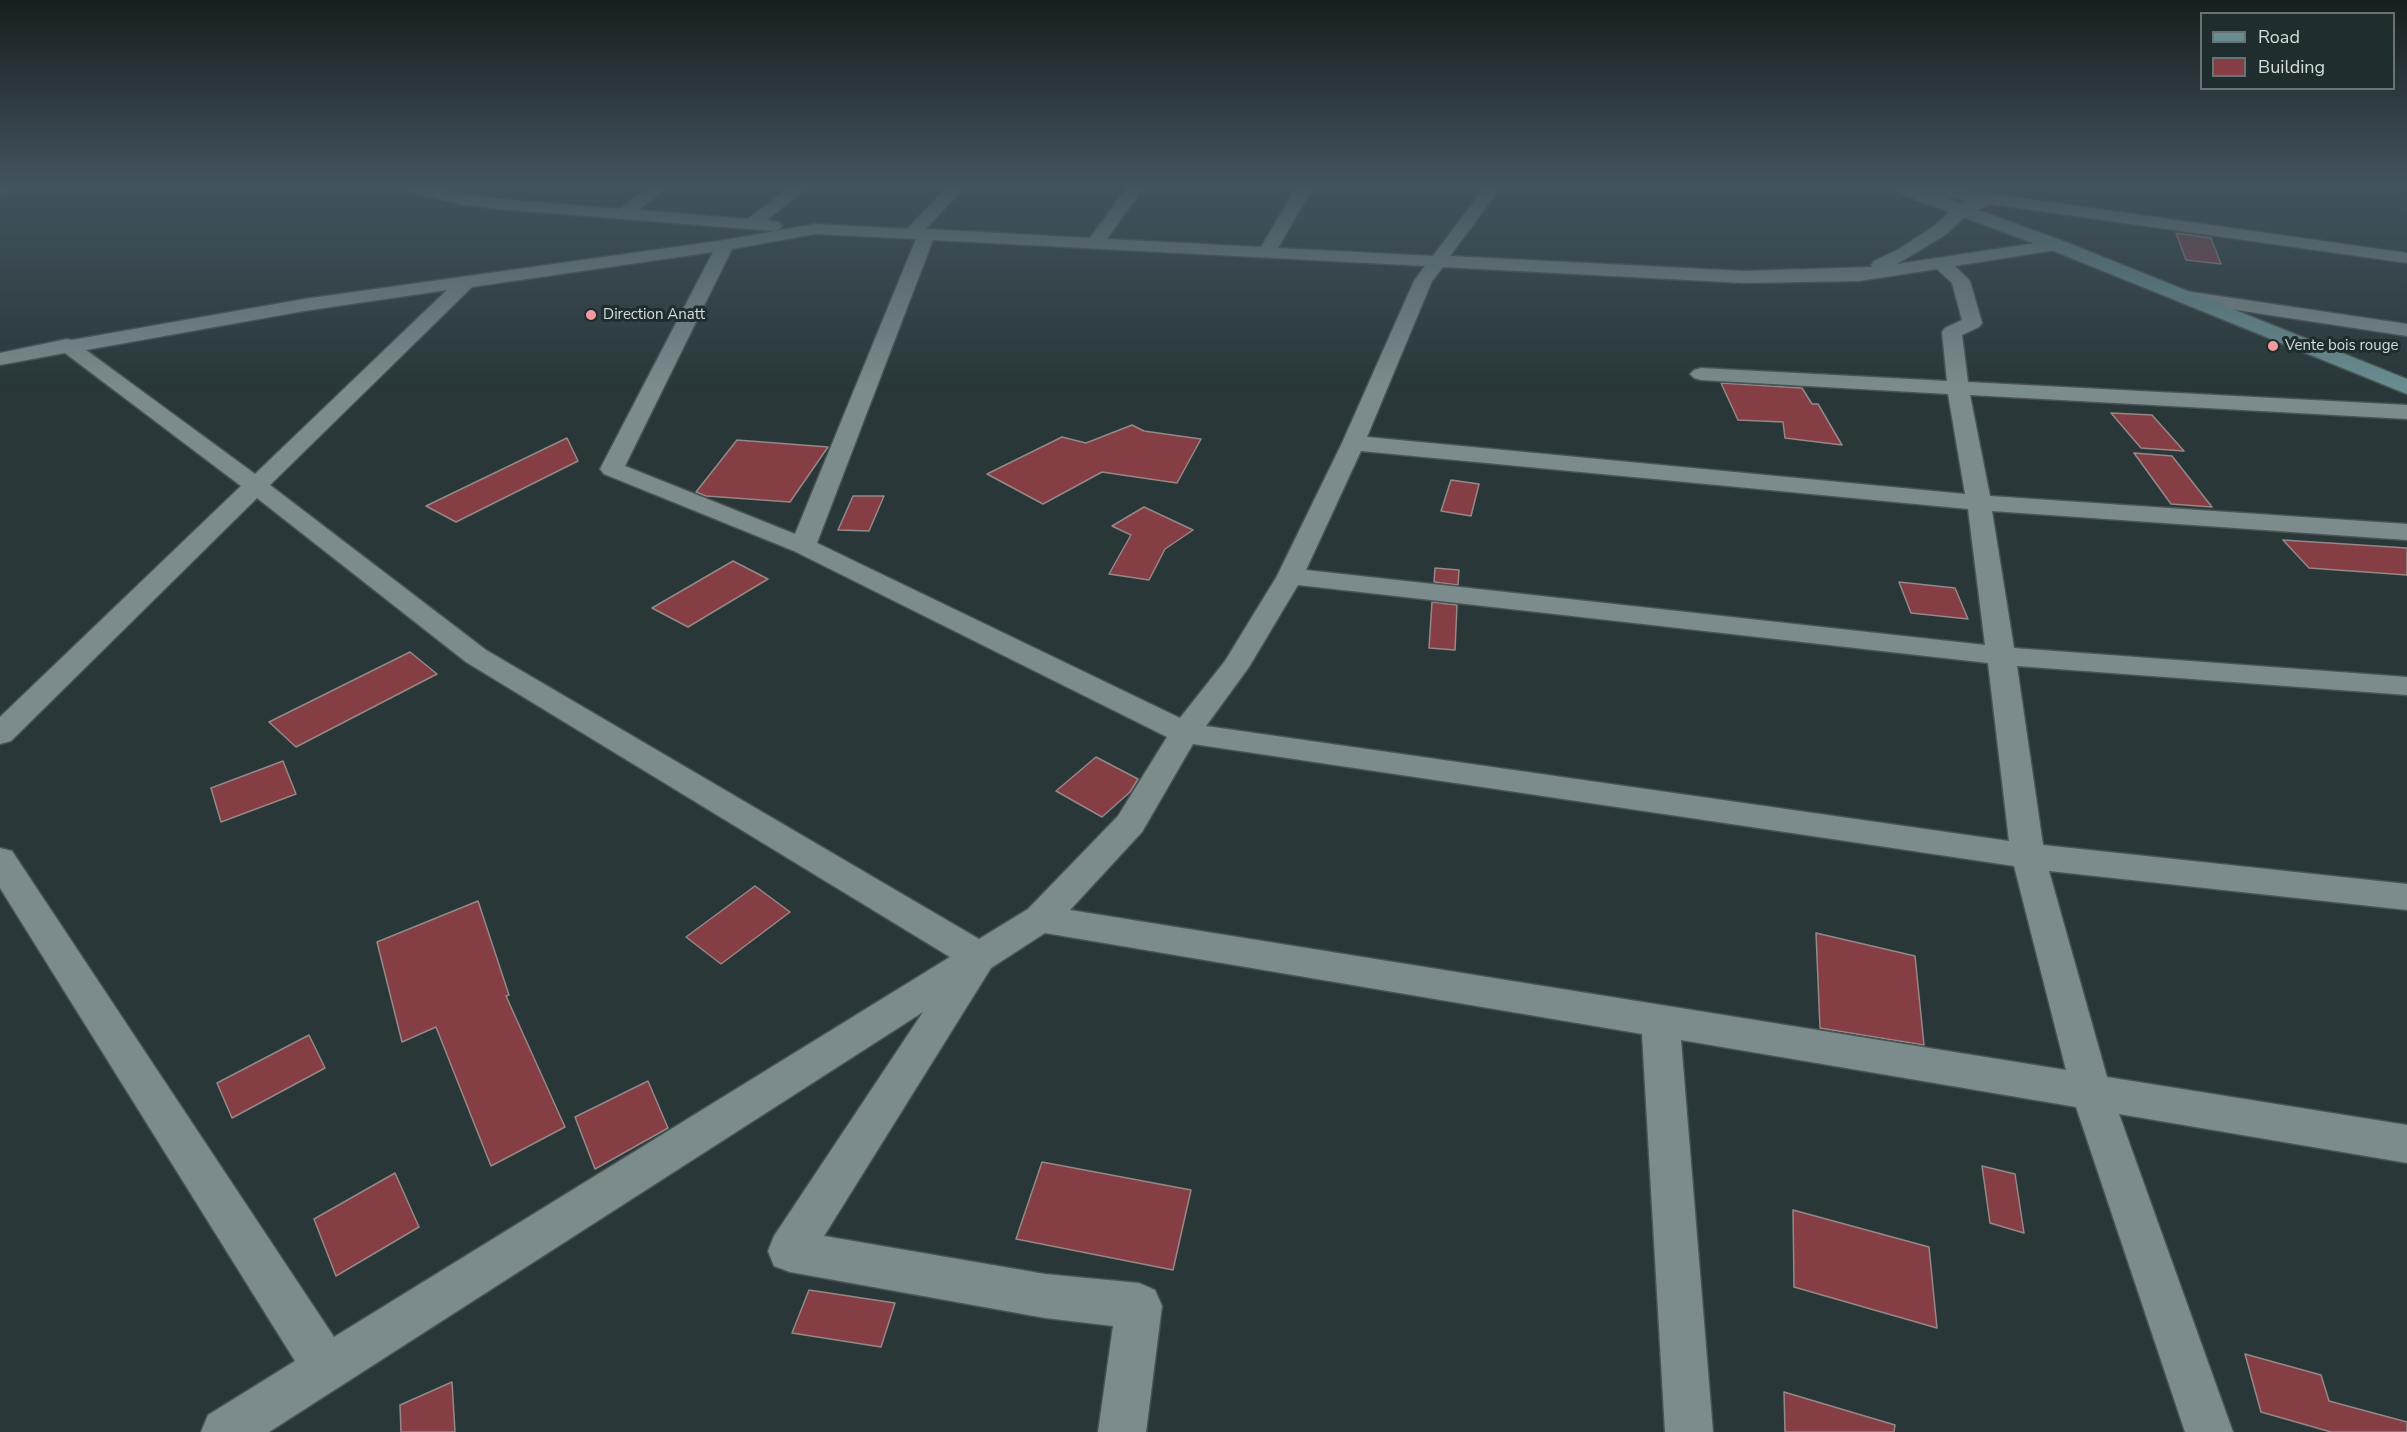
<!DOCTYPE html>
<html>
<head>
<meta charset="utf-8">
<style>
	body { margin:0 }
	#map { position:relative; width:2407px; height:1432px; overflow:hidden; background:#293738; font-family:"Nunito Sans",sans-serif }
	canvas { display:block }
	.legend { position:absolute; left:2200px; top:12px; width:195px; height:78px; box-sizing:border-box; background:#202d2e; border:2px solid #687374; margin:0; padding:8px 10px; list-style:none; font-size:18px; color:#d5ddde }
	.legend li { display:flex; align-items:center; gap:12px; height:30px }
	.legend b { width:30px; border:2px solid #687374 }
</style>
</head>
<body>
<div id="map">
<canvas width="2407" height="1432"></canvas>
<ul class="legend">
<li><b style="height:8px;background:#688d90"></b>Road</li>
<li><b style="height:16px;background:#843e44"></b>Building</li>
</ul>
</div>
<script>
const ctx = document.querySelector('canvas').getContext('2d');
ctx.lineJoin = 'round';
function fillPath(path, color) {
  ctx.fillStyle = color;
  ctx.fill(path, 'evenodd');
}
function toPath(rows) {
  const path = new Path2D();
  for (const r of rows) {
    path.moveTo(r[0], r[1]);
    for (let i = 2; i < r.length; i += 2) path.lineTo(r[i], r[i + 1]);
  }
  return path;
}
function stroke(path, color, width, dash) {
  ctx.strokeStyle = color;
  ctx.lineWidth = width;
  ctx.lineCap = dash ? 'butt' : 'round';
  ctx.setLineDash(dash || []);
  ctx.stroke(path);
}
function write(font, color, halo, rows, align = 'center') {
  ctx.font = font + ' "Nunito Sans",sans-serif';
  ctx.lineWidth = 6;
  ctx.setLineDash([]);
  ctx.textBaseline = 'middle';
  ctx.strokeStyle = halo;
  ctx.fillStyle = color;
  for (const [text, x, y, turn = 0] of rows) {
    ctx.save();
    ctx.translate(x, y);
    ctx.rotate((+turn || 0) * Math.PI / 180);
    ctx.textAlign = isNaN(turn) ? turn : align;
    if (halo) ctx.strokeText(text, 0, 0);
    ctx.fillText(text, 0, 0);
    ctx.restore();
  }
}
const building = toPath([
	[2176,233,2211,238,2221,264,2186,260,2176,233],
	[1721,383,1802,388,1812,404,1818,404,1842,445,1785,438,1783,422,1738,420,1721,383],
	[2111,413,2152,415,2184,451,2141,448,2111,413],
	[1132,425,1144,431,1201,439,1177,483,1102,472,1043,504,987,474,1062,437,1086,443,1132,425],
	[567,438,578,461,456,522,426,506,567,438],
	[737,440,828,447,790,502,706,496,696,492,737,440],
	[2134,453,2172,456,2212,507,2171,504,2134,453],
	[1451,480,1479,484,1471,516,1441,511,1451,480],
	[853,496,884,496,869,531,838,530,853,496],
	[1144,507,1193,530,1165,549,1149,580,1109,574,1131,535,1112,526,1144,507],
	[2283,540,2407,548,2407,575,2309,568,2283,540],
	[733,561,768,579,688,627,652,608,733,561],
	[1435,568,1459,570,1458,585,1434,582,1435,568],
	[1899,582,1955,588,1968,619,1911,613,1899,582],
	[1432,602,1457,605,1455,650,1429,648,1432,602],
	[410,652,437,674,296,747,269,722,410,652],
	[1096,757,1138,779,1130,792,1102,817,1056,791,1096,757],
	[283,761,296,794,221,822,211,788,283,761],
	[755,886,790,912,721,964,686,937,755,886],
	[478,901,509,995,506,996,565,1127,491,1166,436,1027,402,1042,377,942,478,901],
	[1816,933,1915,956,1924,1045,1820,1028,1816,933],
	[309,1035,325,1068,232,1118,217,1083,309,1035],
	[648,1081,668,1128,595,1169,575,1117,648,1081],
	[1042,1162,1191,1190,1173,1270,1016,1239,1042,1162],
	[1982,1166,2015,1174,2024,1233,1990,1223,1982,1166],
	[395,1173,419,1227,336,1276,314,1219,395,1173],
	[1793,1210,1929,1247,1937,1328,1794,1287,1793,1210],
	[809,1290,895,1303,881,1347,792,1333,809,1290],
	[2245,1354,2321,1375,2329,1401,2407,1422,2407,1432,2331,1432,2261,1412,2245,1354],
	[452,1382,455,1432,401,1432,400,1405,452,1382],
	[1784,1392,1895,1425,1894,1432,1785,1432,1784,1392]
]);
const minor = toPath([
	[0,188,13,188,11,191,0,194,0,188],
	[406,188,433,188,499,199,619,209,648,188,666,188,638,210,748,219,788,188,806,188,767,220,779,222,782,226,779,230,773,231,499,209,460,204,408,191,406,188],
	[947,188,964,188,925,229,1090,238,1127,188,1143,188,1107,239,1261,247,1296,188,1312,188,1278,248,1433,256,1484,188,1500,188,1450,256,1744,271,1873,267,1871,265,1874,261,1899,249,1933,227,1956,206,1969,201,1914,193,1908,191,1906,188,1945,188,1987,193,1992,192,1999,195,2407,253,2407,263,1990,204,1968,214,1945,235,1897,264,2056,240,2062,241,2065,245,2062,249,2056,250,1955,266,1970,281,1982,323,1979,327,1962,335,1968,382,2407,405,2407,419,1970,395,1990,496,2407,524,2407,540,1992,511,2014,648,2407,677,2407,695,2017,666,2043,845,2407,884,2407,910,2049,871,2107,1077,2407,1125,2407,1163,2119,1114,2233,1432,2185,1432,2076,1107,1681,1040,1713,1432,1665,1432,1642,1034,1045,933,991,968,824,1236,1045,1274,1139,1283,1155,1290,1162,1306,1146,1432,1098,1432,1113,1326,1045,1318,790,1272,774,1266,768,1251,774,1236,923,1012,269,1432,201,1432,208,1415,295,1361,0,888,0,848,12,851,334,1337,950,957,466,662,257,498,11,741,0,744,0,717,241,486,65,353,0,365,0,353,67,339,72,340,304,299,725,240,815,224,907,229,947,188],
	[815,234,916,239,795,534,625,466,732,249,815,234],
	[933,240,1425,266,1414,281,1342,443,1277,576,1225,661,1180,718,817,543,933,240],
	[713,252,600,469,604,474,794,551,1167,737,1118,816,1028,909,979,939,486,650,270,485,472,287,713,252],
	[1443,267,1744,283,1859,281,1937,269,1952,283,1962,320,1945,328,1942,332,1947,381,1701,368,1694,370,1690,374,1694,378,1701,380,1948,394,1965,494,1367,437,1432,281,1443,267],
	[447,290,255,474,86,350,304,311,447,290],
	[1361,451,1968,509,1985,645,1306,570,1361,451],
	[1298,585,1988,663,2009,841,1206,726,1249,667,1298,585],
	[1193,744,2014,866,2066,1070,1070,910,1142,832,1193,744],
	[2185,291,2407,324,2407,336,2178,301,2175,297,2178,293,2185,291]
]);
const secondary = toPath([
	[1893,188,1917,188,2063,241,2407,379,2407,394,2049,249,1896,192,1893,188]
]);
const markers = [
	[591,315,6,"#f49b9f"],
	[2273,346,6,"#f49b9f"]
];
const farPoinames = [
	["Direction Anatt",603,315],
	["Vente bois rouge",2285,346]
];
fillPath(building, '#843e44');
stroke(building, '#968888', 1.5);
stroke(minor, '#495354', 3);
stroke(secondary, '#495354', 3);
fillPath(minor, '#7c8b8c');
fillPath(secondary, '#688d90');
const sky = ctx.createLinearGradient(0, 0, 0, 388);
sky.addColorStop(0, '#171e1f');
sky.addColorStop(0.48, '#43535e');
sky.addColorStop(1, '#43535e00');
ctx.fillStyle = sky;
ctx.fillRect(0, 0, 2407, 388);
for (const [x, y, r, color] of markers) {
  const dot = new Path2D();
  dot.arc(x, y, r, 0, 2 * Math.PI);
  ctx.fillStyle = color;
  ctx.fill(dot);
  stroke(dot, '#202d2e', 2);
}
write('15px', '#d5ddde', '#202d2e', farPoinames, 'left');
</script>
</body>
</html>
